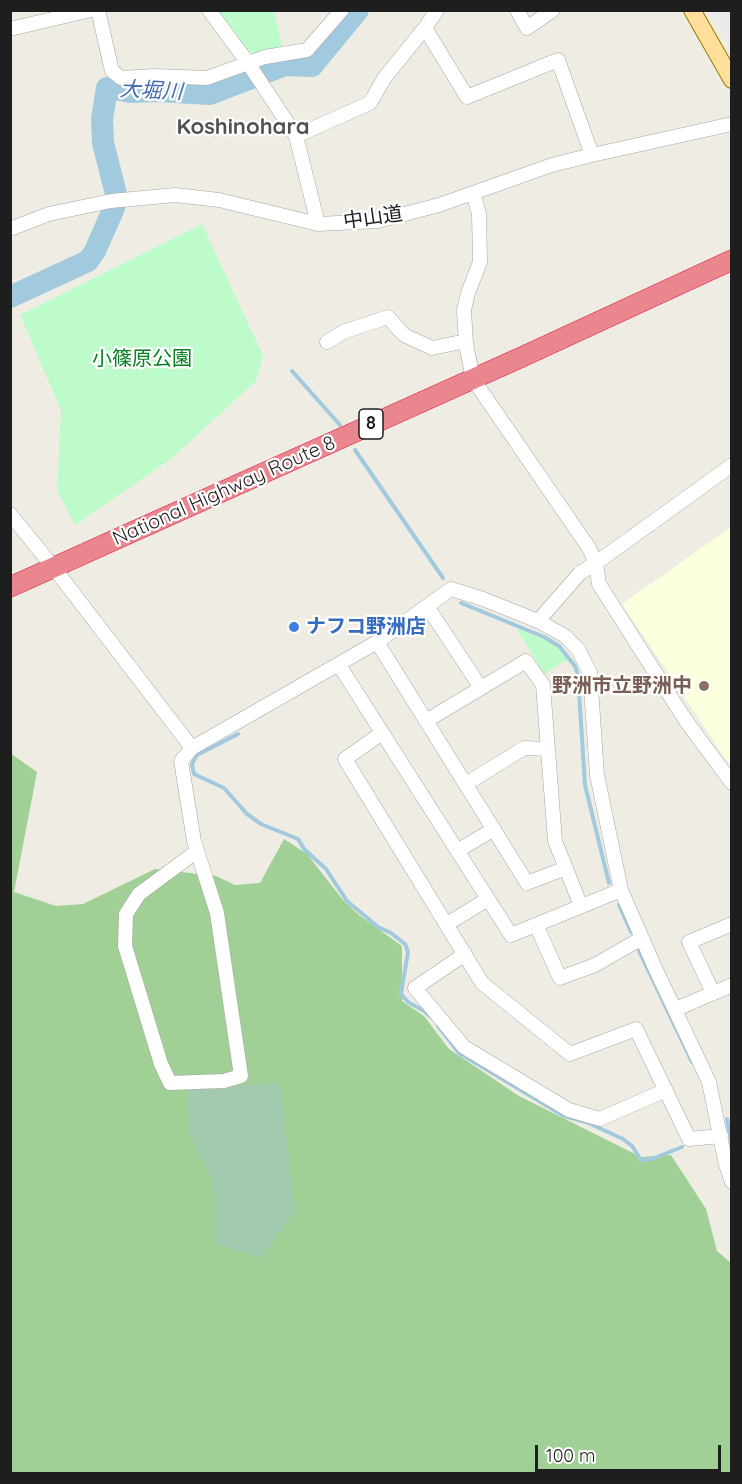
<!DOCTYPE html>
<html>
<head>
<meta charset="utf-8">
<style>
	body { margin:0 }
	#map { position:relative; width:742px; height:1484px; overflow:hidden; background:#efede3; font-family:Quicksand,sans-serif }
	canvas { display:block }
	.frame { position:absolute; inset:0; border:12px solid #1e1e1e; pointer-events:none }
	.scale { position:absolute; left:535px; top:1445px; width:186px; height:27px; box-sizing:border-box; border:3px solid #1e1e1e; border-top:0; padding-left:8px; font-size:18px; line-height:21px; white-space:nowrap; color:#1e1e1e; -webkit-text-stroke:4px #fff; paint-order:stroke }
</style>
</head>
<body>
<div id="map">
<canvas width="742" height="1484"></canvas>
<div class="frame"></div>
<div class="scale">100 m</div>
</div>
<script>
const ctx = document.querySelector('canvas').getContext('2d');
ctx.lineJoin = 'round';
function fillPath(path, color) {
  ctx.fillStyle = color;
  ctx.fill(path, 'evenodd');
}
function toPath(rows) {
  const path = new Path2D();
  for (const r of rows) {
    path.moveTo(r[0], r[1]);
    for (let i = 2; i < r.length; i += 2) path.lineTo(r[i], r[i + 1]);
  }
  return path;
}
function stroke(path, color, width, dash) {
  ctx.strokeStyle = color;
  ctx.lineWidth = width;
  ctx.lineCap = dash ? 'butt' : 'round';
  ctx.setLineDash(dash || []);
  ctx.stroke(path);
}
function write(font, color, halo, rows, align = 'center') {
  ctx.font = font + ' Quicksand,"Noto Sans JP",sans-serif';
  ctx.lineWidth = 4.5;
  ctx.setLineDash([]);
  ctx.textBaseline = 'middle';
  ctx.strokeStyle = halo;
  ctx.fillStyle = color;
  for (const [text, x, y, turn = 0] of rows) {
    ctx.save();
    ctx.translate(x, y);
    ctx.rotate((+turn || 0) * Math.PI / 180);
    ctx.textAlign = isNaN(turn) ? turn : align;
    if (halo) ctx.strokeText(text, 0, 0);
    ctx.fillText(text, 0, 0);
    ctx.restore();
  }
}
const education = toPath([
	[731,527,731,767,622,604]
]);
const forest = toPath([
	[10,753,37,772,14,892,56,906,83,904,155,869,216,876,235,885,260,883,284,839,307,854,343,900,359,915,402,946,402,1001,424,1016,449,1049,519,1096,641,1157,671,1155,706,1209,717,1251,731,1263,731,1473,11,1473]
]);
const cemetery = toPath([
	[280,1083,295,1211,261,1258,215,1243,214,1185,189,1134,187,1089]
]);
const park = toPath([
	[217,11,274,11,282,46,256,54,244,50],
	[202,224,263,356,256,381,171,459,75,525,57,490,61,410,20,315],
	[516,628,552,643,569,659,544,674]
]);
const parking = toPath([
	[709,11,731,11,731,46]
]);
const stream = toPath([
	[292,371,340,425],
	[355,450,443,578],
	[461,603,544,637,559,646,575,666,578,676,585,785,609,883],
	[238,734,197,755,192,764,194,774,224,788,247,814,261,824,298,839,304,849,326,869,347,901,378,927,391,933,405,944,408,952,401,994,408,1002,424,1011,432,1018],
	[619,905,631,932],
	[639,951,692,1062],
	[438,1026,459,1053,564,1116,586,1122,623,1139,632,1146,641,1160,652,1159,682,1147],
	[727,1119,732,1145]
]);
const river = toPath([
	[10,297,88,261,95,251,114,208,116,194,103,143,102,119,107,88,131,92,159,91,210,94,285,65,312,66,358,10]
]);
const minor = toPath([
	[98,10,112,71,121,78,155,76,207,78,265,57,307,50,342,10],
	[209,10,248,63,296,136,318,224],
	[517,10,527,28,553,10],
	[425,28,467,97,558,60,592,155],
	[10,29,91,10],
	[296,136,370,103,385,77,425,28,437,10],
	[473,193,479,214,480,262,468,293,464,310,466,344,473,379,589,548,596,563,599,584,686,721,732,783],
	[10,229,49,214,111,201,175,195,219,200,318,224,378,221,439,205,552,165,592,155,732,124],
	[327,342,343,332,388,317,404,335,432,348,466,341],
	[10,514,54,568,192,748],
	[427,606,481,688,526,661,543,685,555,841,581,906],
	[538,621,580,573,596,563,732,465],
	[377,642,527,883,566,868],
	[339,665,511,935,621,890],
	[426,721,481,688],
	[382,733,345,759,482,983,570,1054,636,1029,689,1139,721,1136],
	[466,784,524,748,548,749],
	[197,851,139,894,126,914,125,946,161,1064,170,1083,224,1081,241,1076,217,913,194,841,181,761,192,748,377,642,451,589,483,599,538,621,565,636,578,649,590,673,597,775,621,890,656,970,709,1082,726,1165,732,1182],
	[457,851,494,829],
	[447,924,488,899],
	[536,925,560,978,595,965,642,938],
	[465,954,415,988,464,1047,569,1110,600,1119,666,1090],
	[713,993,689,942,732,924],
	[676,1009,732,985]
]);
const major = toPath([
	[692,10,732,80]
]);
const highway = toPath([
	[10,587,524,356,732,260]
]);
const markers = [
	[294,627,6,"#3f7fe0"],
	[704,686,6,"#8d6e63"]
];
const shields = [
	[371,424,24]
];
const shieldNames = [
	["8",371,424]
];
const streetNames = [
	["中山道",373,218,-8],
	["National Highway Route 8",224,491,-24]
];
const parkNames = [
	["小篠原公園",142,359]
];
const shopNames = [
	["ナフコ野洲店",306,627]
];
const educationNames = [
	["野洲市立野洲中",692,686]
];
const waterNames = [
	["大堀川",151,91,3]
];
const quarterNames = [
	["Koshinohara",243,127]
];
fillPath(education, '#fbffdd');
fillPath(forest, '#a0d096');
fillPath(cemetery, '#a3c9ae');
fillPath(park, '#befbca');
fillPath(parking, '#eaeaea');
stroke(stream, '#a2cadf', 4);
stroke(river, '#a2cadf', 22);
stroke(minor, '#a5a5a5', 15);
stroke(major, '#987800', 18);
stroke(highway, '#e11d48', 21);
stroke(minor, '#fff', 14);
stroke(major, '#ffdf99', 16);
stroke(highway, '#ea878e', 20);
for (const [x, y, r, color] of markers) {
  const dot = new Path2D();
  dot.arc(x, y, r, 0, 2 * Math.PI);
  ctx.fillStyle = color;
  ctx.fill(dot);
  stroke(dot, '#fff', 2);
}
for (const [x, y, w] of shields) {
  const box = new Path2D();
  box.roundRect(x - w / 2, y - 15, w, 30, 4.5);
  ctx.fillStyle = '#fff';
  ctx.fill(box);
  stroke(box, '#1e1e1e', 1.5);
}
write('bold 18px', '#1e1e1e', null, shieldNames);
write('20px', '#1e1e1e', '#fff', streetNames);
write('20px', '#078120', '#fff', parkNames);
write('bold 20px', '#366cbe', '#fff', shopNames, 'left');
write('bold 20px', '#785e54', '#fff', educationNames, 'right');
write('italic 21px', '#466fb1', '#fff', waterNames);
write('bold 22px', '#515151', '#fff', quarterNames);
</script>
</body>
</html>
